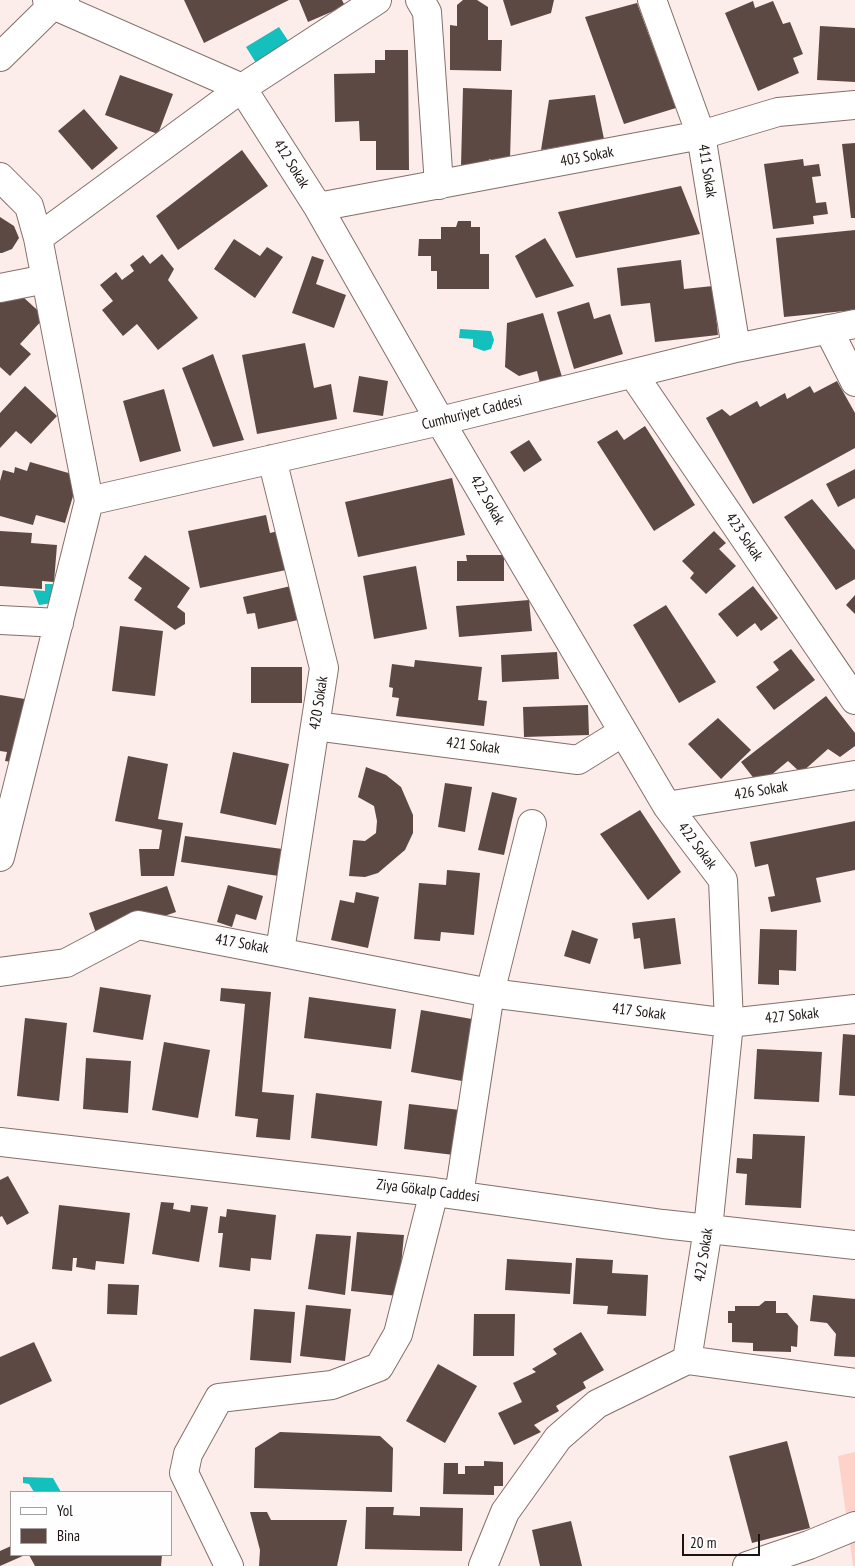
<!DOCTYPE html>
<html>
<head>
<meta charset="utf-8">
<style>
	body { margin:0 }
	#map { position:relative; width:855px; height:1566px; overflow:hidden; background:#fcedea; font-family:"PT Sans Narrow",sans-serif }
	canvas { display:block }
	.legend { position:absolute; left:10px; top:1491px; width:162px; height:65px; box-sizing:border-box; background:#fefefe; border:1px solid #a4a0a0; margin:0; padding:6px 9px; list-style:none; font-size:15px; color:#1c1412 }
	.legend li { display:flex; align-items:center; gap:10px; height:25px }
	.legend b { width:25px; border:1px solid #a4a0a0 }
	.scale { position:absolute; left:682px; top:1534px; width:78px; height:22px; box-sizing:border-box; border:2px solid #1c1412; border-top:0; padding-left:6px; font-size:15px; line-height:18px; white-space:nowrap; color:#1c1412; -webkit-text-stroke:4px #fefefe; paint-order:stroke }
</style>
</head>
<body>
<div id="map">
<canvas width="855" height="1566"></canvas>
<ul class="legend">
<li><b style="height:6px;background:#fff"></b>Yol</li>
<li><b style="height:14px;background:#5c4944"></b>Bina</li>
</ul>
<div class="scale">20 m</div>
</div>
<script>
const ctx = document.querySelector('canvas').getContext('2d');
ctx.lineJoin = 'round';
function fillPath(path, color) {
  ctx.fillStyle = color;
  ctx.fill(path, 'evenodd');
}
function toPath(rows) {
  const path = new Path2D();
  for (const r of rows) {
    path.moveTo(r[0], r[1]);
    for (let i = 2; i < r.length; i += 2) path.lineTo(r[i], r[i + 1]);
  }
  return path;
}
function stroke(path, color, width, dash) {
  ctx.strokeStyle = color;
  ctx.lineWidth = width;
  ctx.lineCap = dash ? 'butt' : 'round';
  ctx.setLineDash(dash || []);
  ctx.stroke(path);
}
function write(font, color, halo, rows, align = 'center') {
  ctx.font = font + ' "PT Sans Narrow",sans-serif';
  ctx.lineWidth = 5;
  ctx.setLineDash([]);
  ctx.textBaseline = 'middle';
  ctx.strokeStyle = halo;
  ctx.fillStyle = color;
  for (const [text, x, y, turn = 0] of rows) {
    ctx.save();
    ctx.translate(x, y);
    ctx.rotate((+turn || 0) * Math.PI / 180);
    ctx.textAlign = isNaN(turn) ? turn : align;
    if (halo) ctx.strokeText(text, 0, 0);
    ctx.fillText(text, 0, 0);
    ctx.restore();
  }
}
const green = toPath([
	[855,1452,855,1566,853,1566,838,1456]
]);
const water = toPath([
	[279,27,289,42,256,63,246,47],
	[460,329,491,331,494,340,491,349,484,351,473,347,473,339,459,338],
	[56,570,64,570,53,603,39,605,33,590,45,591,45,584,56,584],
	[23,1477,53,1478,61,1492,34,1492,29,1484,23,1483]
]);
const building = toPath([
	[184,0,289,0,204,43],
	[299,0,342,0,345,6,308,22],
	[463,0,477,0,488,7,488,40,502,40,501,71,450,70,450,25,457,26,457,5],
	[503,0,554,0,551,13,511,26],
	[753,1,755,8,773,1,783,24,790,22,803,54,793,58,799,73,758,91,725,13],
	[637,3,676,108,624,124,585,17],
	[820,26,855,28,855,82,817,80],
	[385,50,408,50,409,170,376,170,376,141,360,141,359,121,335,122,334,74,375,73,375,60,385,60],
	[120,75,173,94,158,134,105,115],
	[463,88,512,90,510,159,489,159,489,167,461,166],
	[595,95,604,139,541,150,549,100],
	[84,109,118,148,92,170,58,131],
	[855,143,855,218,851,218,842,144],
	[242,150,268,186,178,250,156,216],
	[803,159,804,166,819,164,821,176,812,177,816,203,826,202,828,214,813,216,814,224,773,229,764,164],
	[681,186,700,234,576,258,558,212],
	[0,217,14,226,19,238,12,249,2,253,0,253],
	[458,221,471,221,471,227,480,227,480,254,489,254,489,289,437,289,437,271,431,271,431,256,418,256,419,239,441,239,441,227,456,227],
	[855,230,855,310,784,317,776,238],
	[545,238,574,286,536,298,515,256],
	[234,239,260,256,267,247,283,257,255,298,214,269],
	[162,254,174,269,168,280,198,318,158,350,137,324,123,336,102,310,113,301,100,285,116,272,122,280,134,271,130,265,143,255,150,264],
	[312,256,324,260,316,284,346,295,334,328,292,313],
	[681,260,684,289,713,286,718,335,655,342,650,303,621,306,617,268],
	[12,287,45,317,20,344,31,354,10,376,0,367,0,300],
	[589,302,594,319,610,314,623,354,574,369,557,312],
	[543,313,562,377,540,383,537,371,519,376,505,367,507,323],
	[305,343,314,388,331,384,337,419,257,434,242,355],
	[213,354,244,440,213,447,182,368],
	[359,376,388,381,383,416,353,412],
	[837,381,855,413,855,448,753,504,706,418,722,409,730,416,757,401,760,407,785,393,787,399,810,386,814,393],
	[25,386,57,416,31,444,16,431,0,448,0,413],
	[164,389,181,451,140,462,123,401],
	[645,426,695,505,654,531,597,442,617,430,624,440],
	[529,440,542,460,524,472,510,452],
	[30,462,79,476,65,523,36,515,33,525,0,516,0,481,3,470,14,473,15,467,27,471],
	[855,469,855,498,838,507,826,484],
	[452,478,465,535,358,557,345,502],
	[812,499,855,550,855,579,836,590,784,517],
	[266,515,270,533,278,531,286,570,200,588,188,531],
	[0,531,32,533,31,543,57,545,54,582,42,581,42,589,0,586],
	[714,531,726,543,719,549,736,566,706,594,690,578,694,573,682,561],
	[145,555,190,588,177,607,185,613,185,624,175,630,134,600,142,588,128,578],
	[466,555,504,555,504,581,457,581,457,561,467,561],
	[416,566,427,629,374,639,363,576],
	[291,586,298,620,258,629,255,613,247,614,243,597],
	[753,586,778,618,761,631,755,623,737,637,718,614],
	[855,595,855,614,846,605],
	[529,600,532,631,459,637,456,606],
	[666,605,716,682,679,703,633,625],
	[120,626,163,631,155,696,112,691],
	[791,649,815,680,774,710,756,687,779,670,773,662],
	[557,652,559,679,502,682,501,655],
	[415,660,482,667,478,700,487,701,484,726,396,716,399,698,392,697,393,688,389,687,392,664,414,667],
	[251,667,302,667,302,703,251,703],
	[0,695,25,699,18,737,18,763,5,761,7,752,0,751],
	[826,696,855,733,855,746,840,757,828,749,801,773,788,761,759,785,741,762],
	[588,705,589,735,524,737,523,707],
	[718,718,751,750,721,779,688,744],
	[233,752,289,764,276,825,220,813],
	[128,756,168,764,158,819,183,823,174,876,141,876,139,849,159,849,162,830,115,821],
	[366,767,386,775,401,787,413,815,413,833,405,850,378,873,365,877,349,876,353,840,365,841,376,833,377,821,374,806,358,797],
	[445,783,472,787,465,832,438,827],
	[492,792,517,798,504,855,478,850],
	[640,810,681,872,648,900,600,834],
	[855,821,855,870,816,878,821,902,771,912,768,897,775,896,768,864,755,867,750,842],
	[185,836,290,850,286,877,181,862],
	[447,870,480,873,474,935,441,932,440,941,414,939,419,883,446,885],
	[228,885,263,896,256,920,236,914,232,927,217,922],
	[167,886,176,912,98,939,89,913],
	[356,892,379,897,368,948,331,940,340,900,354,903],
	[675,918,681,964,644,969,640,938,634,939,632,923],
	[760,929,797,930,796,971,779,970,779,985,758,984],
	[572,930,598,939,590,964,564,956],
	[100,987,151,995,143,1040,93,1032],
	[221,988,271,992,262,1092,294,1095,290,1140,256,1137,258,1119,235,1116,245,1004,220,1001],
	[309,997,396,1009,391,1049,304,1038],
	[421,1010,472,1019,462,1081,411,1072],
	[25,1018,67,1023,59,1101,17,1096],
	[843,1034,855,1035,855,1096,839,1095],
	[164,1042,210,1050,198,1118,152,1110],
	[757,1049,822,1052,819,1102,754,1099],
	[86,1058,131,1061,128,1113,83,1109],
	[316,1093,382,1101,377,1146,311,1138],
	[409,1104,460,1110,454,1155,404,1149],
	[753,1134,805,1136,801,1208,745,1205,747,1174,736,1173,737,1158,752,1159],
	[8,1176,29,1213,7,1225,2,1216,0,1217,0,1180],
	[161,1202,174,1203,173,1209,190,1212,191,1205,208,1207,199,1262,152,1254],
	[59,1205,130,1213,124,1264,96,1261,95,1270,76,1267,77,1258,73,1258,72,1271,52,1269],
	[227,1209,276,1215,271,1260,251,1258,250,1271,219,1267,223,1233,218,1233,220,1216,226,1217],
	[357,1232,404,1235,398,1296,351,1291],
	[316,1234,351,1236,345,1295,308,1289],
	[576,1258,613,1260,612,1273,648,1275,646,1316,607,1314,608,1306,573,1304],
	[507,1259,572,1263,570,1294,505,1290],
	[108,1284,139,1285,137,1315,107,1314],
	[813,1295,855,1299,855,1357,834,1356,836,1334,827,1323,810,1321],
	[765,1301,776,1301,776,1313,787,1313,798,1326,797,1347,791,1346,791,1352,753,1351,753,1343,732,1342,732,1323,728,1323,728,1311,735,1311,735,1306,759,1306],
	[306,1305,351,1309,345,1361,300,1356],
	[254,1309,295,1312,291,1363,250,1360],
	[474,1314,515,1314,514,1356,473,1356],
	[581,1332,604,1370,583,1382,586,1388,556,1406,559,1411,534,1425,541,1432,514,1445,498,1413,522,1402,513,1383,536,1372,532,1369,557,1354,553,1349],
	[34,1342,52,1381,0,1405,0,1357],
	[438,1364,477,1386,445,1443,406,1421],
	[280,1432,380,1436,393,1448,392,1492,254,1488,255,1448],
	[787,1441,810,1528,752,1543,729,1456],
	[484,1461,503,1462,503,1486,494,1486,494,1495,443,1494,444,1463,458,1463,458,1474,465,1474,465,1466,484,1466],
	[366,1507,394,1507,393,1515,420,1516,420,1507,463,1508,462,1551,365,1549],
	[250,1512,267,1512,271,1520,347,1520,337,1566,259,1566,260,1550],
	[571,1521,582,1566,540,1566,532,1530],
	[11,1546,11,1555,25,1555,0,1566,0,1551],
	[29,1555,162,1555,161,1566,35,1566]
]);
const minor = toPath([
	[47,0,53,5,242,88,318,207,440,421,667,806,723,880,729,1023,708,1229,687,1360],
	[420,0,427,12,439,185],
	[652,0,701,135,736,348],
	[0,57,53,5,65,0],
	[0,177,29,206,38,238,89,501,0,857],
	[318,207,701,135,778,112,855,105],
	[38,238,242,88,377,0],
	[0,288,46,279],
	[828,329,855,382],
	[633,374,855,700],
	[272,459,324,668,280,951],
	[89,501,440,421,736,348,855,324],
	[0,620,59,623],
	[315,726,578,760,623,732],
	[667,806,855,775],
	[0,972,66,963,138,925,490,993,729,1023,855,1009],
	[0,1142,434,1192,663,1224,855,1245],
	[459,1195,490,993,532,824],
	[229,1566,184,1473,188,1454,219,1398,332,1385,379,1367,398,1334,434,1192],
	[483,1566,505,1512,558,1438,597,1404,687,1360,855,1383],
	[747,1566,809,1545,855,1526]
]);
const streetNames = [
	["403 Sokak",587,157,-11],
	["412 Sokak",291,164,58],
	["411 Sokak",707,171,81],
	["Cumhuriyet Caddesi",472,413,-14],
	["422 Sokak",487,500,60],
	["423 Sokak",744,537,56],
	["420 Sokak",319,703,-81],
	["421 Sokak",473,746,7],
	["426 Sokak",761,791,-9],
	["422 Sokak",697,846,53],
	["417 Sokak",242,944,10],
	["417 Sokak",639,1012,7],
	["427 Sokak",792,1016,-6],
	["Ziya Gökalp Caddesi",428,1191,7],
	["422 Sokak",704,1255,-81]
];
fillPath(green, '#fed2c8');
fillPath(water, '#13c0bd');
fillPath(building, '#5c4944');
stroke(minor, '#846f6a', 30);
stroke(minor, '#fff', 28);
write('15px', '#1c1412', '#fefefe', streetNames);
</script>
</body>
</html>
